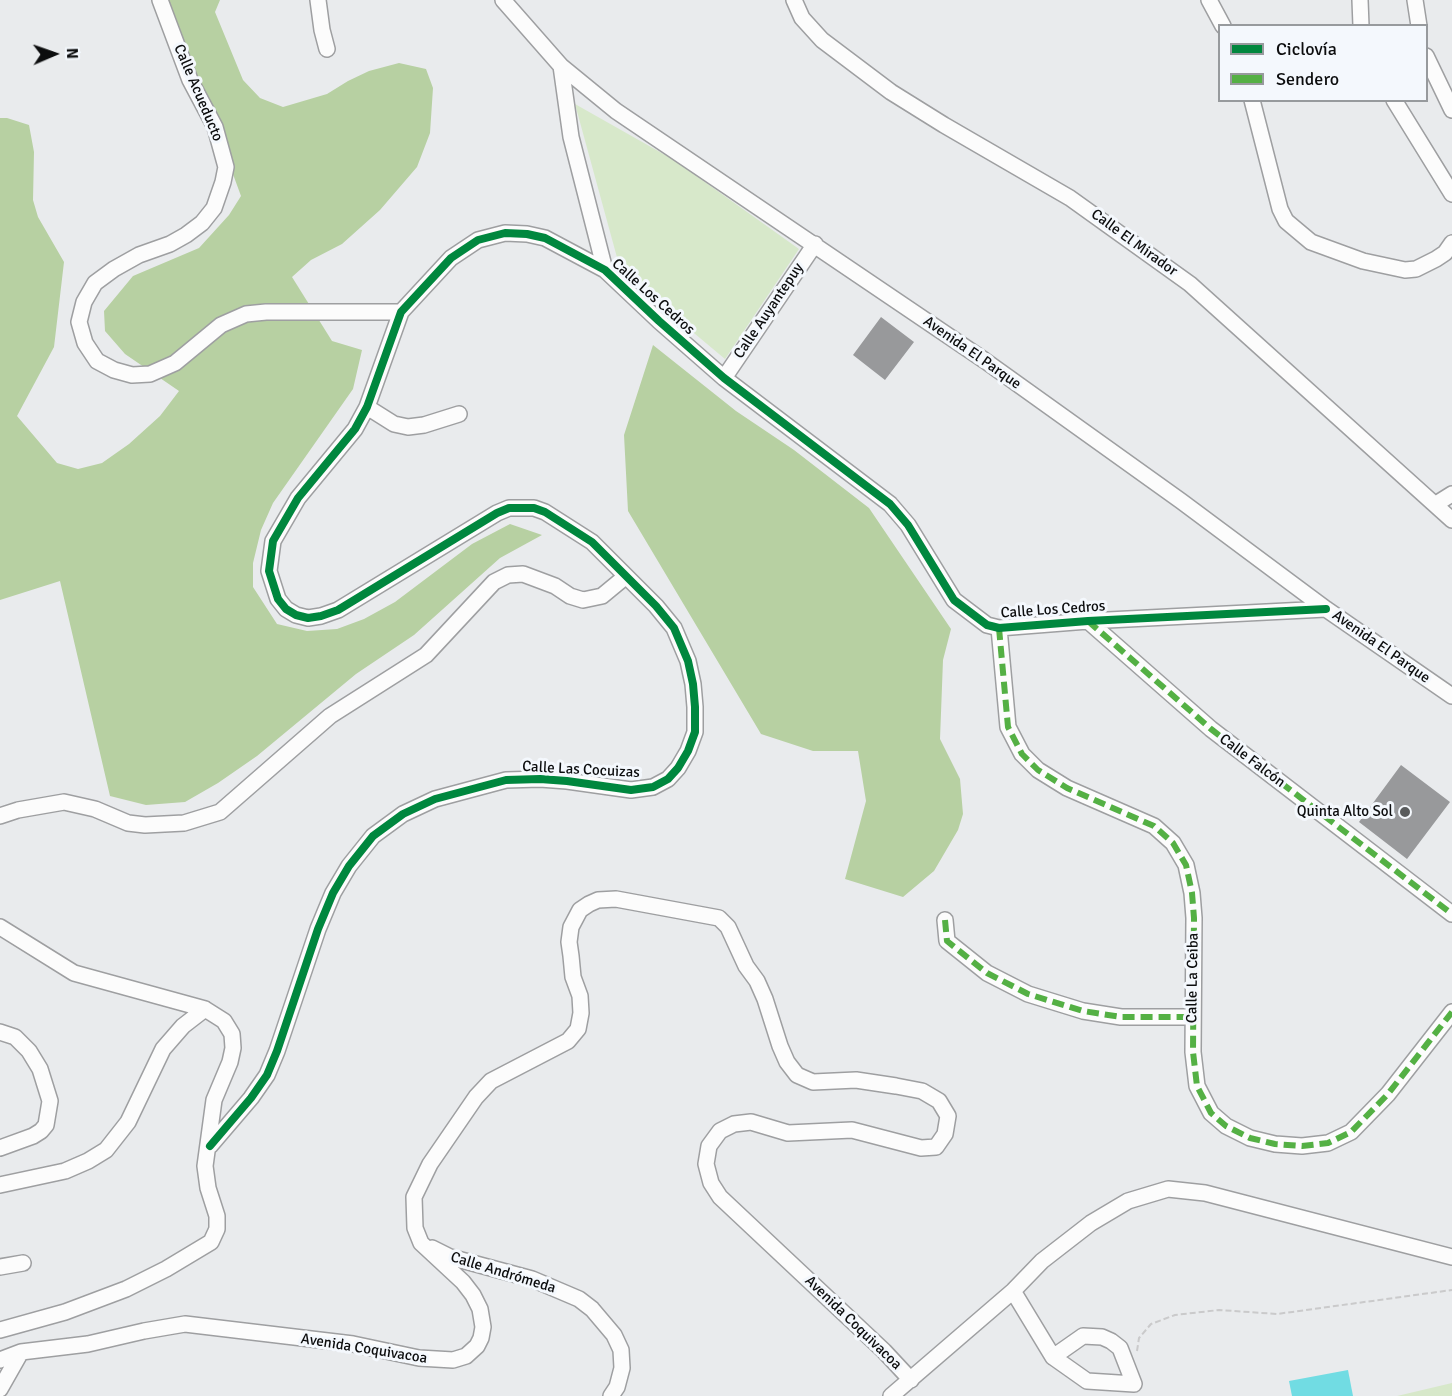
<!DOCTYPE html>
<html>
<head>
<meta charset="utf-8">
<style>
	body { margin:0 }
	#map { position:relative; width:1452px; height:1396px; overflow:hidden; background:#e9ebed; font-family:Signika,sans-serif }
	canvas { display:block }
	.legend { position:absolute; left:1218px; top:24px; width:210px; height:78px; box-sizing:border-box; background:#f4f8fd; border:2px solid #979a9d; margin:0; padding:8px 10px; list-style:none; font-size:18px; color:#0c0d0e }
	.legend li { display:flex; align-items:center; gap:12px; height:30px }
	.legend b { width:30px; border:2px solid #979a9d }
	.north { position:absolute; left:24px; top:24px; width:60px; height:60px; -webkit-text-stroke:4px #f4f8fd; paint-order:stroke; rotate:88deg; font-size:16px; font-weight:700; line-height:24px; text-align:center; color:#0c0d0e }
	.north::after { content:''; display:block; margin:auto; width:21px; height:27px; background:#0c0d0e; clip-path:polygon(50% 0,100% 100%,50% 72%,0 100%) }
</style>
</head>
<body>
<div id="map">
<canvas width="1452" height="1396"></canvas>
<ul class="legend">
<li><b style="height:8px;background:#00873e"></b>Ciclovía</li>
<li><b style="height:8px;background:#54b044"></b>Sendero</li>
</ul>
<div class="north">N</div>
</div>
<script>
const ctx = document.querySelector('canvas').getContext('2d');
ctx.lineJoin = 'round';
function fillPath(path, color) {
  ctx.fillStyle = color;
  ctx.fill(path, 'evenodd');
}
function toPath(rows) {
  const path = new Path2D();
  for (const r of rows) {
    path.moveTo(r[0], r[1]);
    for (let i = 2; i < r.length; i += 2) path.lineTo(r[i], r[i + 1]);
  }
  return path;
}
function stroke(path, color, width, dash) {
  ctx.strokeStyle = color;
  ctx.lineWidth = width;
  ctx.lineCap = dash ? 'butt' : 'round';
  ctx.setLineDash(dash || []);
  ctx.stroke(path);
}
function write(font, color, halo, rows, align = 'center') {
  ctx.font = font + ' Signika,sans-serif';
  ctx.lineWidth = 6;
  ctx.setLineDash([]);
  ctx.textBaseline = 'middle';
  ctx.strokeStyle = halo;
  ctx.fillStyle = color;
  for (const [text, x, y, turn = 0] of rows) {
    ctx.save();
    ctx.translate(x, y);
    ctx.rotate((+turn || 0) * Math.PI / 180);
    ctx.textAlign = isNaN(turn) ? turn : align;
    if (halo) ctx.strokeText(text, 0, 0);
    ctx.fillText(text, 0, 0);
    ctx.restore();
  }
}
const green = toPath([
	[575,104,674,160,799,249,725,359,621,272],
	[1452,1383,1452,1396,1397,1396]
]);
const forest = toPath([
	[169,0,220,0,215,12,243,80,260,98,283,107,327,94,348,81,369,71,399,63,426,69,433,88,430,133,417,167,380,210,342,244,311,260,292,277,332,341,362,350,353,389,273,503,261,530,253,563,253,587,277,624,307,631,337,629,364,619,395,602,472,544,510,524,542,535,500,558,414,635,356,674,257,756,218,783,185,802,146,805,110,796,60,581,0,600,0,118,7,118,29,125,34,152,33,200,38,217,64,262,54,347,17,416,57,463,78,469,102,463,129,444,160,416,179,391,125,354,105,331,104,311,133,276,199,248,229,215,241,196],
	[653,345,736,411,794,450,869,508,951,629,943,660,940,739,960,779,963,814,958,830,934,871,903,897,845,879,866,801,858,751,813,751,761,734,628,511,624,435]
]);
const water = toPath([
	[1348,1370,1353,1396,1292,1396,1289,1381]
]);
const building = toPath([
	[881,317,914,342,885,380,853,355],
	[1401,765,1450,802,1407,859,1359,822]
]);
const path = toPath([
	[1137,1351,1139,1338,1151,1324,1175,1315,1219,1310,1277,1314,1452,1290]
]);
const street = toPath([
	[160,0,190,80,215,127,226,167,223,182,214,208,202,223,186,235,170,244,139,255,114,269,95,283,84,302,79,322,85,343,97,361,114,370,132,375,150,374,175,363,221,325,246,314,266,312,401,312],
	[318,0,322,30,327,49],
	[503,0,561,66,616,111,984,360,1181,501,1326,609,1452,696],
	[794,0,802,18,822,40,891,92,944,125,1070,198,1190,284,1452,520],
	[1209,0,1223,26],
	[1360,0,1361,26],
	[1415,0,1419,26],
	[1426,56,1452,110],
	[561,66,571,137,605,270],
	[1252,100,1280,209,1286,221,1311,242,1363,261,1405,270,1416,269,1436,259,1445,253,1452,243],
	[1394,100,1452,194],
	[724,378,815,244],
	[367,407,394,424,408,427,424,425,459,414],
	[1436,504,1452,494],
	[1088,621,1211,729,1452,914],
	[999,628,1008,727,1022,754,1038,770,1067,788,1154,826,1173,843,1186,865,1192,893,1194,918,1193,1052,1197,1086,1211,1113,1226,1126,1250,1138,1275,1144,1302,1146,1328,1143,1351,1132,1388,1094,1452,1012],
	[0,816,18,810,64,802,95,809,128,823,145,825,184,823,220,812,330,716,426,655,494,582,508,575,523,574,555,586,570,596,583,600,602,596,625,577],
	[945,920,947,941,987,973,1028,994,1083,1011,1121,1017,1193,1017],
	[0,927,74,973,205,1009,224,1021,232,1034,233,1048,230,1062,214,1100,205,1166,208,1188,217,1216,217,1229,211,1242,166,1269,126,1289,65,1312,0,1330],
	[0,1032,15,1037,29,1051,40,1069,50,1101,46,1125,41,1131,33,1136,0,1148],
	[210,1146,251,1098,267,1075,277,1051,318,929,333,893,349,866,373,836,403,814,435,799,506,780,540,779,567,781,631,790,653,787,668,779,678,768,688,751,695,732,695,707,693,684,688,661,674,628,656,606,592,542,545,512,534,508,509,508,497,513,338,610,321,616,308,618,296,615,286,609,278,599,269,571,273,541,298,498,355,429,367,407,401,312,451,258,478,240,505,233,527,234,545,238,605,270,659,321,724,378,890,504,908,525,954,600,987,625,999,628,1088,621,1326,609],
	[0,1185,65,1171,88,1161,106,1150,128,1122,163,1049,183,1026,205,1009],
	[432,1248,450,1257,532,1279,579,1299,592,1309,614,1335,621,1350,622,1368,617,1387,611,1396],
	[0,1267,23,1263],
	[1013,1291,1053,1357,1087,1381,1134,1384,1120,1348,1111,1341,1102,1337,1083,1336,1053,1357],
	[0,1360,21,1352,88,1344,144,1331,185,1324,353,1344,419,1358,453,1360,466,1356,477,1346,481,1338,483,1327,480,1309,473,1295,463,1282,421,1243,415,1228,414,1197,430,1164,476,1097,491,1081,568,1041,578,1029,581,1013,580,996,573,977,571,956,569,942,571,927,580,910,589,904,598,900,616,899,719,918,728,927,746,966,757,981,765,999,780,1046,787,1062,797,1075,813,1082,856,1080,896,1086,922,1091,939,1101,948,1116,945,1134,936,1147,921,1148,852,1130,788,1133,751,1122,734,1124,720,1131,709,1146,706,1164,711,1183,720,1197,884,1351,911,1380],
	[0,1389,21,1352],
	[891,1396,1013,1291,1042,1261,1091,1223,1128,1201,1168,1189,1205,1193,1452,1257]
]);
const quiet = toPath([
	[1088,621,1211,729,1452,914],
	[999,628,1008,727,1022,754,1038,770,1067,788,1154,826,1173,843,1186,865,1192,893,1194,918,1193,1052,1197,1086,1211,1113,1226,1126,1250,1138,1275,1144,1302,1146,1328,1143,1351,1132,1388,1094,1452,1012],
	[945,920,947,941,987,973,1028,994,1083,1011,1121,1017,1193,1017]
]);
const cycleway = toPath([
	[210,1146,251,1098,267,1075,277,1051,318,929,333,893,349,866,373,836,403,814,435,799,506,780,540,779,567,781,631,790,653,787,668,779,678,768,688,751,695,732,695,707,693,684,688,661,674,628,656,606,592,542,545,512,534,508,509,508,497,513,338,610,321,616,308,618,296,615,286,609,278,599,269,571,273,541,298,498,355,429,367,407,401,312,451,258,478,240,505,233,527,234,545,238,605,270,659,321,724,378,890,504,908,525,954,600,987,625,999,628,1088,621,1326,609]
]);
const markers = [
	[1405,812,6,"#595b5c"]
];
const streetNames = [
	["Calle Acueducto",198,93,67],
	["Calle El Mirador",1134,243,36],
	["Calle Los Cedros",653,297,42],
	["Calle Auyantepuy",769,311,-56],
	["Avenida El Parque",972,353,35],
	["Calle Los Cedros",1053,610,-4],
	["Avenida El Parque",1381,647,35],
	["Calle Falcón",1252,761,37],
	["Calle Las Cocuizas",581,770,3],
	["Calle La Ceiba",1193,978,-89],
	["Calle Andrómeda",503,1273,17],
	["Avenida Coquivacoa",853,1323,44],
	["Avenida Coquivacoa",364,1349,9]
];
const poiNames = [
	["Quinta Alto Sol",1393,812]
];
fillPath(green, '#d7e8ca');
fillPath(forest, '#b7d0a2');
fillPath(water, '#71dce3');
fillPath(building, '#98999b');
stroke(street, '#9e9fa1', 18);
stroke(path, '#cacacb', 2, [6, 3]);
stroke(street, '#fcfcfc', 15);
stroke(quiet, '#54b044', 6, [12, 6]);
stroke(cycleway, '#00873e', 8);
for (const [x, y, r, color] of markers) {
  const dot = new Path2D();
  dot.arc(x, y, r, 0, 2 * Math.PI);
  ctx.fillStyle = color;
  ctx.fill(dot);
  stroke(dot, '#f4f8fd', 2);
}
write('15px', '#0c0d0e', '#f4f8fd', streetNames);
write('15px', '#0c0d0e', '#f4f8fd', poiNames, 'right');
</script>
</body>
</html>
